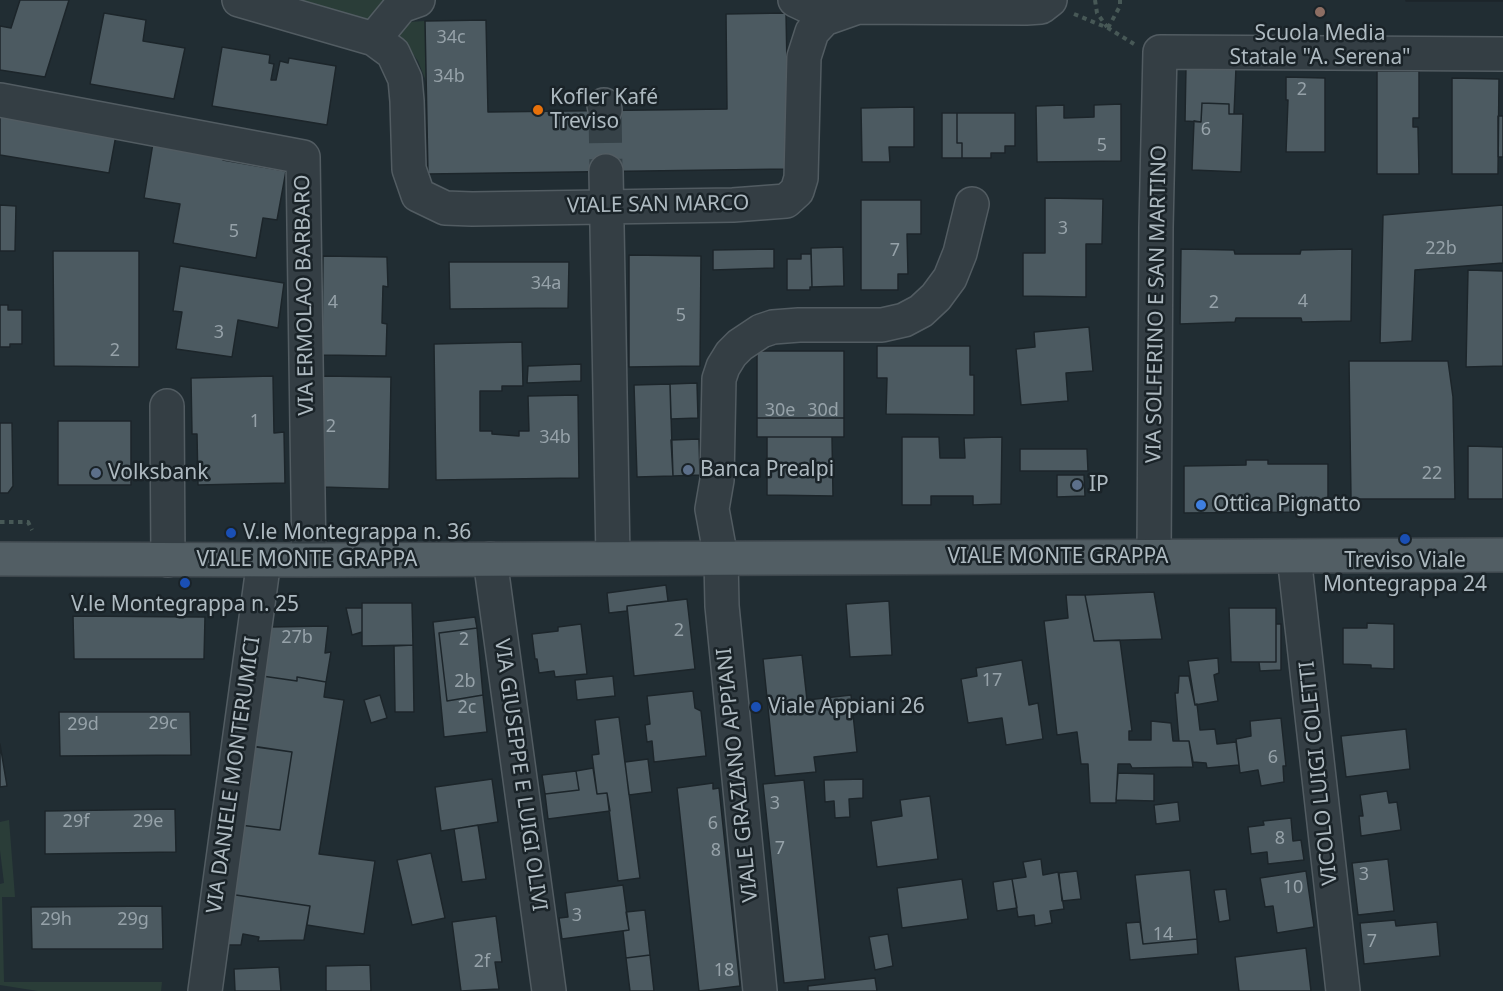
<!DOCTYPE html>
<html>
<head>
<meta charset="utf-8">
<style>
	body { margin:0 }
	canvas { display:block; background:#212d33 }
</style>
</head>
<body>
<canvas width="1503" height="991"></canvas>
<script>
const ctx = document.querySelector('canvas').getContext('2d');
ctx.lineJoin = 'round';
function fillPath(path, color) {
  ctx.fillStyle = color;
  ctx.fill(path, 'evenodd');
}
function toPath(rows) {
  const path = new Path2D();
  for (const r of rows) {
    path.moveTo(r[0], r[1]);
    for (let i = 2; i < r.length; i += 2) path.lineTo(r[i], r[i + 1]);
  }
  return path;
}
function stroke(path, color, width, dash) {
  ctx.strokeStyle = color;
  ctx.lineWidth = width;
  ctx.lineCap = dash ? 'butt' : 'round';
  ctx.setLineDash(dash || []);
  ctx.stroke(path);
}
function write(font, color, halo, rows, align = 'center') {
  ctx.font = font + ' "Noto Sans",sans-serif';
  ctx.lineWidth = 5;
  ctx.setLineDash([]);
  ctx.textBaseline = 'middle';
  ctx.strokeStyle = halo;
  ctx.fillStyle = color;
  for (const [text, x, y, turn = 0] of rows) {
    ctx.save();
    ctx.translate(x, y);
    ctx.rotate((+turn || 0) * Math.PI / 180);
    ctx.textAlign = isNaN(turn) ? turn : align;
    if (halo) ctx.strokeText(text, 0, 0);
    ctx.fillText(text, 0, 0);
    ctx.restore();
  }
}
const green = toPath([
	[267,0,388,0,369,22],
	[425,21,426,81,418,61,405,43,396,34,409,22],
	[9,820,15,897,2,897,4,982,162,982,161,991,38,991,0,985,0,884,4,883,0,850,0,822]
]);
const building = toPath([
	[20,0,69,0,45,77,0,70,0,26,11,28,20,0],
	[1406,0,1503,0,1503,1,1406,1,1406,0],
	[104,13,146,20,143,41,185,48,174,99,90,84,104,13],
	[786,13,789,169,428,174,425,21,486,20,488,112,727,109,726,14,786,13],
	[222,47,270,55,269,63,274,64,271,80,276,80,280,61,288,63,289,58,336,66,327,125,212,106,222,47],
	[1186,66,1236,68,1234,114,1229,114,1229,104,1202,103,1201,122,1185,121,1186,66],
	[1377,71,1419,71,1419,118,1413,118,1413,127,1418,127,1419,174,1377,174,1377,71],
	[1286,77,1325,78,1325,152,1286,152,1288,100,1286,100,1286,77],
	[1452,78,1499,79,1498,174,1452,174,1452,78],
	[1202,103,1229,104,1229,114,1243,114,1241,172,1192,170,1194,121,1201,122,1202,103],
	[1121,104,1121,161,1037,162,1036,106,1064,105,1064,118,1094,117,1094,105,1121,104],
	[914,107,914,147,889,147,890,162,862,162,861,108,914,107],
	[0,111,117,130,109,173,0,155,0,111],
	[942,113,957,113,957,143,962,143,962,158,942,158,942,113],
	[957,113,1015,113,1015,146,1005,146,1005,153,991,153,991,158,962,158,962,143,957,143,957,113],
	[1498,116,1503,116,1503,157,1498,157,1498,116],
	[154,137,225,149,223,160,286,171,277,220,263,218,256,258,173,243,180,204,144,198,154,137],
	[1045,198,1103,199,1102,244,1086,244,1086,297,1023,296,1023,253,1045,253,1045,198],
	[861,200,921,200,921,234,907,234,908,274,898,274,898,290,861,290,861,200],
	[0,205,16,206,15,251,0,251,0,205],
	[1503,205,1503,263,1415,270,1412,341,1380,343,1383,215,1503,205],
	[843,247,844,286,812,287,811,248,843,247],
	[774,249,774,268,713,270,713,250,774,249],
	[1181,249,1234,250,1235,254,1300,254,1301,250,1352,249,1351,321,1302,322,1301,318,1236,318,1235,322,1180,324,1181,249],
	[53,251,139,251,139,367,54,366,53,251],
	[801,254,811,254,812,287,810,287,810,290,787,290,787,259,801,259,801,254],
	[629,255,701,256,700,366,629,367,629,255],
	[323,256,387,257,388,287,383,286,382,323,387,324,386,356,322,355,323,256],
	[449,262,569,262,568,308,450,309,449,262],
	[180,266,284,283,278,328,238,320,232,357,176,349,182,312,173,311,180,266],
	[1468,270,1503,271,1503,366,1466,367,1468,270],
	[0,305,8,305,8,310,22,310,22,344,10,344,10,347,0,347,0,305],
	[1089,327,1093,371,1066,373,1068,401,1021,405,1016,349,1035,347,1034,332,1089,327],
	[522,342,523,386,502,386,502,391,480,391,480,431,492,431,492,434,519,436,519,431,529,431,528,396,578,395,579,478,436,480,434,344,522,342],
	[877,346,970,346,970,375,974,375,974,415,886,414,887,378,877,378,877,346],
	[757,351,844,351,844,418,757,418,757,351],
	[1349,361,1448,361,1453,397,1455,499,1351,499,1349,361],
	[581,364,581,381,527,383,528,366,581,364],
	[273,376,274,433,284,432,285,483,198,485,197,434,192,434,191,378,273,376],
	[322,376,391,377,389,489,321,487,322,376],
	[697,383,698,418,671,419,670,384,697,383],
	[670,384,673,476,637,477,634,385,670,384],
	[757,418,844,418,844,437,757,437,757,418],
	[58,421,131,421,131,485,58,485,58,421],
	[0,423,12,423,13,486,8,493,0,493,0,423],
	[767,437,832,437,833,496,767,495,767,437],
	[902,437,939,437,940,458,965,458,964,438,1002,437,1001,504,973,505,973,496,931,496,931,505,902,505,902,437],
	[699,439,700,475,673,476,671,440,699,439],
	[1468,446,1503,447,1503,499,1468,499,1468,446],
	[1020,449,1087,449,1088,471,1020,471,1020,449],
	[1246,460,1268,460,1268,464,1328,464,1328,512,1184,513,1184,466,1246,465,1246,460],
	[1057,475,1084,475,1085,496,1057,497,1057,475],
	[666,585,668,601,627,606,627,611,609,613,607,593,666,585],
	[1154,592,1162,639,1094,641,1085,595,1154,592],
	[1066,595,1085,595,1094,641,1120,640,1132,731,1129,731,1129,740,1151,740,1151,721,1171,723,1173,741,1189,741,1193,767,1132,768,1130,764,1118,764,1116,803,1090,803,1088,764,1081,764,1077,732,1057,735,1044,621,1068,618,1066,595],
	[687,599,695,669,634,676,627,606,687,599],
	[889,601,892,655,850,657,846,604,889,601],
	[362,603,412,603,413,645,362,646,362,603],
	[346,608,362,608,362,632,352,635,346,608],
	[1229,608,1276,608,1276,662,1231,662,1229,608],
	[73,616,205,617,204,659,74,659,73,616],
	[475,617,477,628,439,633,447,701,483,695,487,732,444,737,433,622,475,617],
	[1367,623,1394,624,1394,669,1371,668,1371,665,1343,664,1343,628,1367,628,1367,623],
	[581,624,587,674,555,677,554,671,539,673,537,659,535,659,532,634,558,631,558,627,581,624],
	[1276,624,1281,624,1281,670,1260,671,1259,662,1276,662,1276,624],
	[328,626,325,653,331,652,326,682,297,677,297,681,262,676,269,627,328,626],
	[477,628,483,695,447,701,439,633,477,628],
	[413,645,414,712,395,712,394,646,413,645],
	[802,655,807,700,851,695,857,752,814,757,816,772,775,776,763,659,802,655],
	[1218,658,1219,673,1214,675,1218,701,1195,705,1188,661,1218,658],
	[1022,660,1029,705,1038,703,1043,739,1006,745,1002,718,968,723,961,679,977,676,976,668,1022,660],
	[262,676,297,681,297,677,326,682,324,697,344,700,319,854,375,861,364,934,307,925,310,906,229,894,240,825,280,830,292,752,252,746,262,676],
	[613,676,615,696,577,700,575,680,613,676],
	[1179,676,1189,676,1195,705,1197,704,1200,730,1215,729,1217,744,1236,742,1239,765,1207,768,1206,763,1193,762,1189,741,1179,741,1175,693,1178,693,1179,676],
	[693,691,695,708,701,711,706,756,654,762,652,741,647,742,645,725,650,724,647,696,693,691],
	[380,695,387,718,371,723,364,700,380,695],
	[59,712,190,712,191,755,60,756,59,712],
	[619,717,640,878,618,881,607,793,597,794,592,755,599,754,595,720,619,717],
	[1281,718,1286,766,1283,766,1284,782,1261,786,1258,770,1240,773,1236,739,1251,736,1250,721,1281,718],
	[1406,729,1410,769,1346,777,1341,736,1406,729],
	[0,744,7,786,0,787,0,744],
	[249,746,292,752,280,830,240,825,249,746],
	[648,759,652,792,629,795,625,762,648,759],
	[593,768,597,794,607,793,610,811,548,819,545,794,579,790,576,771,593,768],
	[576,771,579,790,545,794,542,775,576,771],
	[1118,773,1154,774,1154,801,1116,800,1118,773],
	[492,779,498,822,441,831,435,787,492,779],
	[863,779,863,798,849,799,850,817,835,818,834,801,825,802,824,780,863,779],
	[804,780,825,979,784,983,763,784,804,780],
	[713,783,713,789,719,788,740,986,699,991,677,788,713,783],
	[1387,791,1389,803,1397,802,1401,830,1361,836,1359,816,1363,816,1360,795,1387,791],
	[930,796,938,859,877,867,871,821,902,816,900,800,930,796],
	[1178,802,1180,821,1156,824,1154,805,1178,802],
	[175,809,176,852,45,854,45,811,175,809],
	[1291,818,1293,841,1301,840,1304,860,1268,864,1267,852,1251,854,1248,827,1264,825,1263,821,1291,818],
	[478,825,486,879,462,882,454,829,478,825],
	[431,853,445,918,412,925,397,860,431,853],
	[1041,859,1043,875,1058,872,1064,909,1050,911,1052,923,1035,926,1034,915,1018,917,1012,879,1026,877,1023,862,1041,859],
	[1388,859,1394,911,1358,915,1352,863,1388,859],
	[1190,870,1197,939,1143,944,1135,875,1190,870],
	[1077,871,1081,899,1062,901,1059,873,1077,871],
	[1306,871,1314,927,1277,933,1273,906,1265,907,1260,878,1306,871],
	[962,879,968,919,902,928,897,888,962,879],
	[1012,879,1017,908,997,911,993,882,1012,879],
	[623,885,629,930,562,939,559,918,568,917,565,893,623,885],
	[1226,889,1230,920,1219,922,1214,890,1226,889],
	[229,894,310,906,304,940,258,941,259,937,243,934,241,945,223,945,229,894],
	[162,906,163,949,32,949,31,907,162,906],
	[645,910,650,955,626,958,623,931,629,930,626,912,645,910],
	[496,916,502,962,495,962,499,989,461,991,452,922,496,916],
	[1395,920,1396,926,1437,922,1440,956,1364,964,1360,923,1395,920],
	[1140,922,1143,944,1197,939,1198,954,1130,960,1126,923,1140,922],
	[888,934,893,966,875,970,869,937,888,934],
	[1306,948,1311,991,1239,991,1235,957,1306,948],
	[650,955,654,991,630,991,626,958,650,955],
	[370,965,371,991,326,991,326,966,370,965],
	[279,967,281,991,235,991,234,969,279,967],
	[875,978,877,991,808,991,808,986,875,978]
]);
const minorTunnel = toPath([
	[605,110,606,171]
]);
const path = toPath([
	[1095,0,1097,13,1107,27],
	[1074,14,1108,28,1134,44],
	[1108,28,1120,6,1120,0],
	[0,522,28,522,32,530]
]);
const minor = toPath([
	[239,0,374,39,393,53,405,79,407,101,409,169,418,195,445,208,472,209,733,205,786,201,797,191,801,178,804,57,812,32,824,19,858,7,1026,8,1041,7,1050,0],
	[795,0,812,8,824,19],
	[374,39,401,6,418,0],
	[0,100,303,157,309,560],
	[604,105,605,110],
	[606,171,613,558],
	[167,406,168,560],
	[1154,556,1156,228,1160,52,1503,54],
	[1294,556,1343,991],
	[490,559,549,991],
	[205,991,264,560],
	[760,991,722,606,721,558,712,509,717,480,719,379,723,367,731,354,740,345,761,331,773,327,799,325,882,325,904,320,921,311,936,297,950,278,960,253,972,204]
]);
const major = toPath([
	[0,559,309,560,1503,555]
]);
const markers = [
	[1320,12,6,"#8d6e63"],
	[538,110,6,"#e8710a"],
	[688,470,6,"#5c6f8a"],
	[96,473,6,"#5c6f8a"],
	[1077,485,6,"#5c6f8a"],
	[1201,505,6,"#3f7fe0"],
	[231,533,6,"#1a4fb4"],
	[1405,539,6,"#1a4fb4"],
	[185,583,6,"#1a4fb4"],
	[756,707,6,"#1a4fb4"]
];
const numberNames = [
	["34c",451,38],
	["34b",449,77],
	["2",1302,90],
	["6",1206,130],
	["5",1102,146],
	["3",1063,229],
	["5",234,232],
	["22b",1441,249],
	["7",895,251],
	["34a",546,284],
	["4",1303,302],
	["4",333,303],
	["2",1214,303],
	["5",681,316],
	["3",219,333],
	["2",115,351],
	["30e",780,411],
	["30d",823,411],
	["1",255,422],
	["2",331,427],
	["34b",555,438],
	["22",1432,474],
	["2",679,631],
	["27b",297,638],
	["2",464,640],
	["17",992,681],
	["2b",465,682],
	["2c",467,708],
	["29c",163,724],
	["29d",83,725],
	["6",1273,758],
	["3",775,804],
	["29f",76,822],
	["29e",148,822],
	["6",713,824],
	["8",1280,839],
	["7",780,849],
	["8",716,851],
	["3",1364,875],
	["10",1293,888],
	["3",577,916],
	["29h",56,920],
	["29g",133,920],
	["14",1163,935],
	["7",1372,942],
	["2f",482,962],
	["18",724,971]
];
const poiNames = [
	["Scuola Media",1320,34,"center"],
	["Statale \"A. Serena\"",1320,58,"center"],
	["Kofler Kafé",550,98],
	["Treviso",550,122],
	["Banca Prealpi",700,470],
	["Volksbank",108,473],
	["IP",1089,485],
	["Ottica Pignatto",1213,505],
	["V.le Montegrappa n. 36",243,533],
	["Treviso Viale",1405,561,"center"],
	["Montegrappa 24",1405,585,"center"],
	["V.le Montegrappa n. 25",185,605,"center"],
	["Viale Appiani 26",768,707]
];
const streetNames = [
	["VIALE SAN MARCO",658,205,-1],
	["VIA ERMOLAO BARBARO",305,295,-91],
	["VIA SOLFERINO E SAN MARTINO",1157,304,-89],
	["VIALE MONTE GRAPPA",1058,557],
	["VIALE MONTE GRAPPA",307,560],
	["VICOLO LUIGI COLETTI",1319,773,-96],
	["VIA DANIELE MONTERUMICI",234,775,-82],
	["VIA GIUSEPPE E LUIGI OLIVI",520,775,82],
	["VIALE GRAZIANO APPIANI",738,775,-96]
];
fillPath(green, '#2a3d38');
fillPath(building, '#4c5a61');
stroke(building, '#1c252a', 1.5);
stroke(minorTunnel, '#364248', 33, [33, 16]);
stroke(minor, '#525c62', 36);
stroke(major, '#3e474d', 36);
stroke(path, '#475856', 4, [4.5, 4.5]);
stroke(minor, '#343e44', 33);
stroke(major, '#525e64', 33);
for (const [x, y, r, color] of markers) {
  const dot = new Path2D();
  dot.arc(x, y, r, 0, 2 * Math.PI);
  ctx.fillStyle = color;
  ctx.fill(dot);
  stroke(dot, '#1a2328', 2);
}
write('18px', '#96a2a9', null, numberNames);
write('21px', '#aebac1', '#1a2328', poiNames, 'left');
write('21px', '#aebac1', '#1a2328', streetNames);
</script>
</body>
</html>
